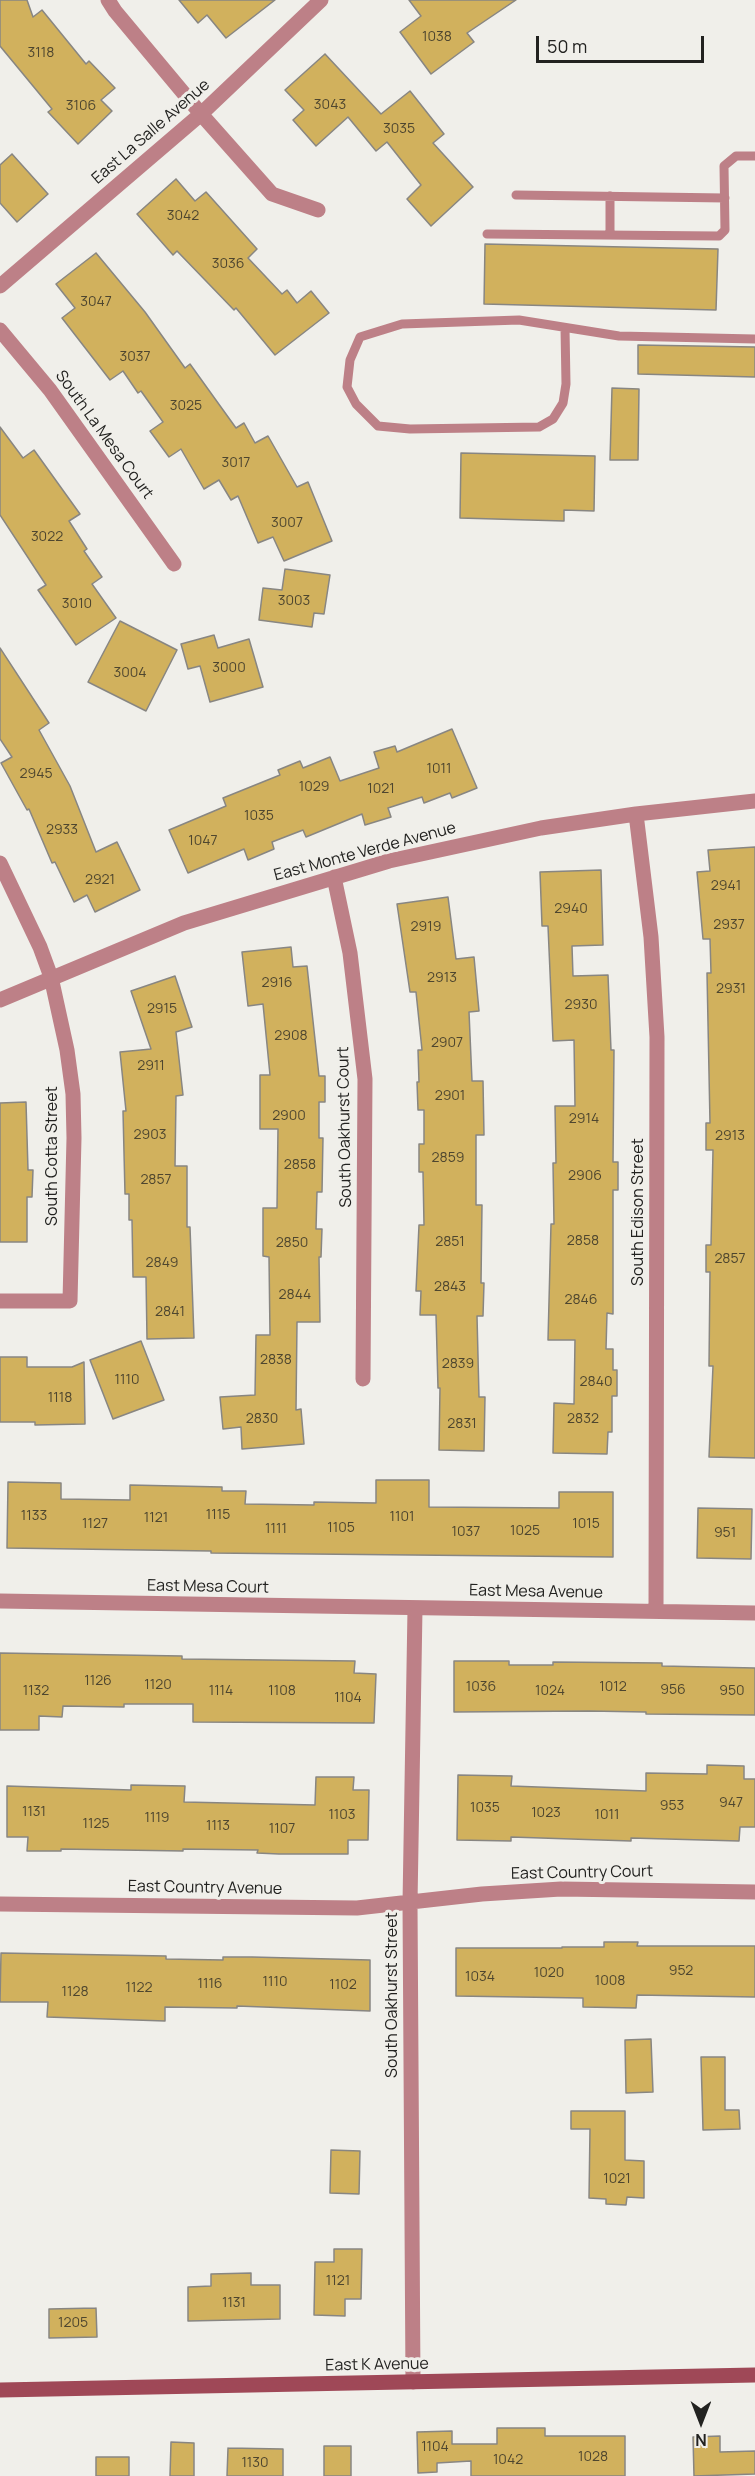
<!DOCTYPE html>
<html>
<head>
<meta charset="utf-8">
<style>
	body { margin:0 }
	#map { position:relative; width:755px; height:2476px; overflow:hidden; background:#f0efea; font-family:Manrope,sans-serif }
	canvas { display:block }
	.north { position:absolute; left:671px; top:2392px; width:60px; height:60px; -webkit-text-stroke:4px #f0efea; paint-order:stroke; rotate:180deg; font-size:16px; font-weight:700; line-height:24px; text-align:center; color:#222220 }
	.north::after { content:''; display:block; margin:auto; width:21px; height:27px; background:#222220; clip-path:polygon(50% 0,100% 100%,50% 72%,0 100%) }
	.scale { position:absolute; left:536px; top:36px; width:168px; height:27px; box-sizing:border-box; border:3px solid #222220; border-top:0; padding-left:8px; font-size:18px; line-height:21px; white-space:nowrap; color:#222220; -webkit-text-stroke:4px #f0efea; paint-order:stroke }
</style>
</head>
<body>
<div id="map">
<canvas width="755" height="2476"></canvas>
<div class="north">N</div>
<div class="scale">50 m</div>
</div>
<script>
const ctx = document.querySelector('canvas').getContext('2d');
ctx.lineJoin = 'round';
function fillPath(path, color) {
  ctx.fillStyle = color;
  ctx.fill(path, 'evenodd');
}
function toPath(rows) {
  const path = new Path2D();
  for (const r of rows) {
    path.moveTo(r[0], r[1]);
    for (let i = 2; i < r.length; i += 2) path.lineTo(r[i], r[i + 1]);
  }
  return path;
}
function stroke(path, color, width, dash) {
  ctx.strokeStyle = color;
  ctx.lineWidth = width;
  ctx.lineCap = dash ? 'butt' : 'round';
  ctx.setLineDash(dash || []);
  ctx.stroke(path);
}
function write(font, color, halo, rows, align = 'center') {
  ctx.font = font + ' Manrope,sans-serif';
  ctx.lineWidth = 6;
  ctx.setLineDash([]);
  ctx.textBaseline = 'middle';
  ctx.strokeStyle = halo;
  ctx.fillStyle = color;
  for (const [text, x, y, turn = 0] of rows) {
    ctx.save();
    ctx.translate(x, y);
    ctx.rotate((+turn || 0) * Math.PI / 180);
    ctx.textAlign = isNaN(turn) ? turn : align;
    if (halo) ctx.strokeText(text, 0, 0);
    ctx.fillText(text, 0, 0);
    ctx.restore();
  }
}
const building = toPath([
	[0,0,27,0,33,17,42,10,86,64,89,61,115,88,101,100,112,111,78,144,48,112,52,109,0,46,0,0],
	[179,0,275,0,226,38,207,15,198,23,179,0],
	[409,0,516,0,467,33,474,42,431,74,400,32,421,16,409,0],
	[325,54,381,114,410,91,444,134,433,143,473,187,431,226,407,199,421,185,387,142,376,151,348,117,316,146,293,120,304,110,285,90,325,54],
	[12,154,48,194,17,222,0,203,0,165,12,154],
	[176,179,195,201,206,192,257,249,248,258,282,294,287,290,297,303,311,291,329,313,275,355,236,308,234,310,177,251,173,255,137,214,176,179],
	[485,244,718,249,716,310,484,304,485,244],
	[96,253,145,312,185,368,190,364,236,428,244,423,255,443,268,436,297,487,308,482,332,541,284,561,273,537,258,543,238,496,231,500,219,480,204,489,181,449,169,457,150,431,163,422,141,391,138,393,123,371,110,380,62,318,75,308,56,284,96,253],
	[638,345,755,347,755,377,638,374,638,345],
	[612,388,639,389,638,460,610,460,612,388],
	[0,427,23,458,34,450,80,514,69,521,87,549,84,551,102,577,92,584,116,618,76,645,38,590,46,585,0,515,0,427],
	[461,453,595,456,594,511,564,510,564,521,460,518,461,453],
	[285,569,330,575,324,614,314,613,312,627,259,620,263,588,282,590,285,569],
	[120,621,177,650,146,711,88,682,120,621],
	[214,635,218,648,249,639,263,687,210,702,200,666,188,669,181,644,214,635],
	[0,648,49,723,39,730,70,786,96,852,117,842,140,890,95,912,87,895,74,902,55,862,52,863,29,809,27,810,1,763,12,757,0,739,0,648],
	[452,729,477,788,452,798,450,793,424,803,422,797,388,808,391,817,365,825,362,814,306,837,303,830,272,842,274,849,248,860,244,849,188,873,169,830,226,806,223,798,280,775,278,770,300,761,303,768,330,757,340,781,379,768,374,752,395,746,397,752,452,729],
	[755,847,755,1458,709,1457,713,1366,709,1366,710,1272,706,1272,706,1245,711,1245,713,1150,706,1150,706,1123,710,1123,707,973,711,973,710,939,703,939,697,872,710,871,708,850,755,847],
	[601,870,603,945,572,946,573,976,608,975,611,1050,614,1050,613,1162,618,1162,618,1190,613,1190,613,1314,607,1313,606,1349,613,1349,613,1370,617,1370,617,1396,612,1396,612,1432,608,1432,607,1454,553,1453,554,1403,574,1404,575,1340,548,1340,551,1224,554,1224,553,1163,556,1163,555,1106,575,1106,574,1040,553,1041,548,926,542,926,540,872,601,870],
	[448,897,456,959,474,957,479,1011,469,1012,472,1081,483,1081,484,1135,476,1135,476,1205,482,1205,481,1283,484,1283,483,1316,477,1316,479,1397,485,1397,484,1451,439,1450,440,1388,438,1388,436,1315,420,1315,421,1291,416,1291,419,1225,424,1225,423,1172,419,1172,419,1144,424,1144,424,1110,418,1110,417,1082,419,1082,418,1050,422,1050,416,992,410,992,397,904,448,897],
	[291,947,293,967,307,966,319,1076,325,1076,325,1102,319,1102,319,1138,323,1138,322,1192,317,1192,316,1229,322,1229,321,1257,319,1257,320,1322,297,1322,296,1410,301,1409,304,1444,242,1449,241,1427,223,1429,220,1397,255,1395,256,1335,270,1335,269,1257,263,1256,263,1208,277,1208,278,1129,260,1129,260,1075,270,1075,263,1004,248,1006,242,952,291,947],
	[175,976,192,1027,176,1032,183,1095,176,1096,175,1166,187,1166,187,1227,190,1227,194,1338,147,1339,146,1277,133,1277,132,1220,129,1220,129,1194,125,1194,123,1111,126,1111,120,1052,151,1049,131,991,175,976],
	[26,1102,28,1170,33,1170,32,1197,27,1197,27,1242,0,1242,0,1103,26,1102],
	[141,1341,164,1400,113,1419,90,1360,141,1341],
	[0,1357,27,1357,27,1367,72,1367,84,1362,85,1424,35,1425,35,1422,0,1422,0,1357],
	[376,1480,429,1480,429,1507,559,1508,559,1492,613,1492,613,1557,211,1553,211,1551,7,1548,8,1482,61,1483,61,1499,130,1500,130,1485,222,1487,222,1491,246,1491,245,1504,314,1505,314,1502,376,1503,376,1480],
	[698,1508,752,1509,751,1559,697,1558,698,1508],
	[0,1653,182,1656,182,1659,355,1661,354,1673,376,1674,374,1723,193,1722,193,1704,124,1704,124,1707,63,1706,62,1717,39,1716,39,1730,0,1730,0,1653],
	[454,1661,509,1661,509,1665,553,1665,553,1662,662,1663,662,1666,755,1668,755,1715,646,1714,646,1712,589,1711,454,1712,454,1661],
	[707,1765,744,1766,744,1779,755,1779,755,1827,740,1827,739,1841,631,1838,631,1841,511,1837,511,1841,457,1840,458,1775,512,1776,511,1786,646,1791,646,1773,707,1774,707,1765],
	[316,1777,354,1777,353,1790,369,1790,368,1840,348,1840,348,1854,279,1854,257,1853,258,1850,183,1849,183,1851,61,1849,61,1851,27,1851,28,1837,7,1837,7,1786,131,1790,131,1785,185,1786,184,1802,315,1805,316,1777],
	[604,1942,638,1942,637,1946,755,1946,755,1997,637,1995,636,2008,583,2007,583,1998,456,1996,456,1948,562,1948,562,1947,604,1947,604,1942],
	[1,1953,166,1956,166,1959,223,1960,223,1957,252,1957,370,1960,370,2011,237,2006,237,2008,165,2007,165,2021,47,2017,48,2002,0,2002,1,1953],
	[651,2039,653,2092,626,2093,625,2040,651,2039],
	[701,2057,725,2057,725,2110,739,2110,740,2129,703,2130,701,2057],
	[571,2111,625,2111,625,2160,644,2161,644,2198,627,2197,626,2205,606,2204,606,2199,589,2198,590,2129,571,2129,571,2111],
	[331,2150,360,2151,359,2194,330,2193,331,2150],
	[334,2249,362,2249,361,2299,345,2299,345,2316,314,2315,315,2262,334,2262,334,2249],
	[251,2273,251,2285,280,2285,280,2319,188,2321,188,2287,211,2286,211,2274,251,2273],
	[96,2308,97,2337,49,2338,49,2309,96,2308],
	[497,2428,545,2428,545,2436,625,2436,625,2476,471,2476,471,2461,437,2463,437,2472,418,2473,417,2432,452,2431,452,2444,497,2444,497,2428],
	[720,2436,720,2452,755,2451,755,2474,694,2476,693,2437,720,2436],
	[171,2442,194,2443,194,2476,170,2476,171,2442],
	[324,2446,351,2446,351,2476,324,2476,324,2446],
	[228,2448,283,2449,283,2476,227,2476,228,2448],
	[96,2457,129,2457,129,2476,96,2476,96,2457]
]);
const lane = toPath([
	[516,195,725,198],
	[487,234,719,236,725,230,724,166,736,156,755,156],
	[610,235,610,196],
	[565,328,566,384,563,403,553,419,539,427,410,429,378,426,356,404,347,387,350,360,360,337,402,324,519,320,619,336,755,339]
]);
const street = toPath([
	[108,0,115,11,201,114,272,194,318,210],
	[0,286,201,114,321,0],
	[0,330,50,390,174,564],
	[636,814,651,937,657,1037,656,1611],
	[0,863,40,947,51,977,67,1050,73,1094,74,1138,70,1301,0,1301],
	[334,877,350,953,365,1079,363,1379],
	[0,1000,184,923,389,861,541,828,636,814,755,801],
	[0,1601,755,1613],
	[0,1904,357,1908,482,1894,561,1889,755,1892],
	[413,2382,410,1903,415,1609]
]);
const secondary = toPath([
	[0,2390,755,2375]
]);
const numberNames = [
	["1038",437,37],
	["3118",41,53],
	["3043",330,105],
	["3106",81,106],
	["3035",399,129],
	["3042",183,216],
	["3036",228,264],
	["3047",96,302],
	["3037",135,357],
	["3025",186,406],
	["3017",236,463],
	["3007",287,523],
	["3022",47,537],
	["3003",294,601],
	["3010",77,604],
	["3000",229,668],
	["3004",130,673],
	["1011",439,769],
	["2945",36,774],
	["1029",314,787],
	["1021",381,789],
	["1035",259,816],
	["2933",62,830],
	["1047",203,841],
	["2921",100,880],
	["2941",726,886],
	["2940",571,909],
	["2937",729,925],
	["2919",426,927],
	["2913",442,978],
	["2916",277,983],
	["2931",731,989],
	["2930",581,1005],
	["2915",162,1009],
	["2908",291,1036],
	["2907",447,1043],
	["2911",151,1066],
	["2901",450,1096],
	["2900",289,1116],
	["2914",584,1119],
	["2903",150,1135],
	["2913",730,1136],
	["2859",448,1158],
	["2858",300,1165],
	["2906",585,1176],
	["2857",156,1180],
	["2858",583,1241],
	["2851",450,1242],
	["2850",292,1243],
	["2857",730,1259],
	["2849",162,1263],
	["2843",450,1287],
	["2844",295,1295],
	["2846",581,1300],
	["2841",170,1312],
	["2838",276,1360],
	["2839",458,1364],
	["1110",127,1380],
	["2840",596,1382],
	["1118",60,1398],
	["2830",262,1419],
	["2832",583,1419],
	["2831",462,1424],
	["1115",218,1515],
	["1133",34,1516],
	["1101",402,1517],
	["1121",156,1518],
	["1127",95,1524],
	["1015",586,1524],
	["1105",341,1528],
	["1111",276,1529],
	["1025",525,1531],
	["1037",466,1532],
	["951",725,1533],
	["1126",98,1681],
	["1120",158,1685],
	["1036",481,1687],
	["1012",613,1687],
	["956",673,1690],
	["1132",36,1691],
	["1114",221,1691],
	["1108",282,1691],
	["1024",550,1691],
	["950",732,1691],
	["1104",348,1698],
	["947",731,1803],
	["953",672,1806],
	["1035",485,1808],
	["1131",34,1812],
	["1023",546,1813],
	["1103",342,1815],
	["1011",607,1815],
	["1119",157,1818],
	["1125",96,1824],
	["1113",218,1826],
	["1107",282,1829],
	["952",681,1971],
	["1020",549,1973],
	["1034",480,1977],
	["1008",610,1981],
	["1110",275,1982],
	["1116",210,1984],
	["1102",343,1985],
	["1122",139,1988],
	["1128",75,1992],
	["1021",617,2179],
	["1121",338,2281],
	["1131",234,2303],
	["1205",73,2323],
	["1104",435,2447],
	["1028",593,2457],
	["1042",508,2460],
	["1130",255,2463]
];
const streetNames = [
	["East La Salle Avenue",151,132,-41],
	["South La Mesa Court",104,435,54],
	["East Monte Verde Avenue",365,852,-15],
	["South Oakhurst Court",345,1127,-91],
	["South Cotta Street",53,1156,-90],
	["South Edison Street",639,1212,-90],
	["East Mesa Court",208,1587,1],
	["East Mesa Avenue",536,1592,1],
	["East Country Court",582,1873,-1],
	["East Country Avenue",205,1888,1],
	["South Oakhurst Street",393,1995,-90],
	["East K Avenue",377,2365,-1]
];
fillPath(building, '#d1b15d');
stroke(building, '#888682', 1.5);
stroke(lane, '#bd8087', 9);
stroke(street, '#bd8087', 15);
stroke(secondary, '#9f4857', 15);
write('14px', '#4e462f', null, numberNames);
write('16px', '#222220', '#f0efea', streetNames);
</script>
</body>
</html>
